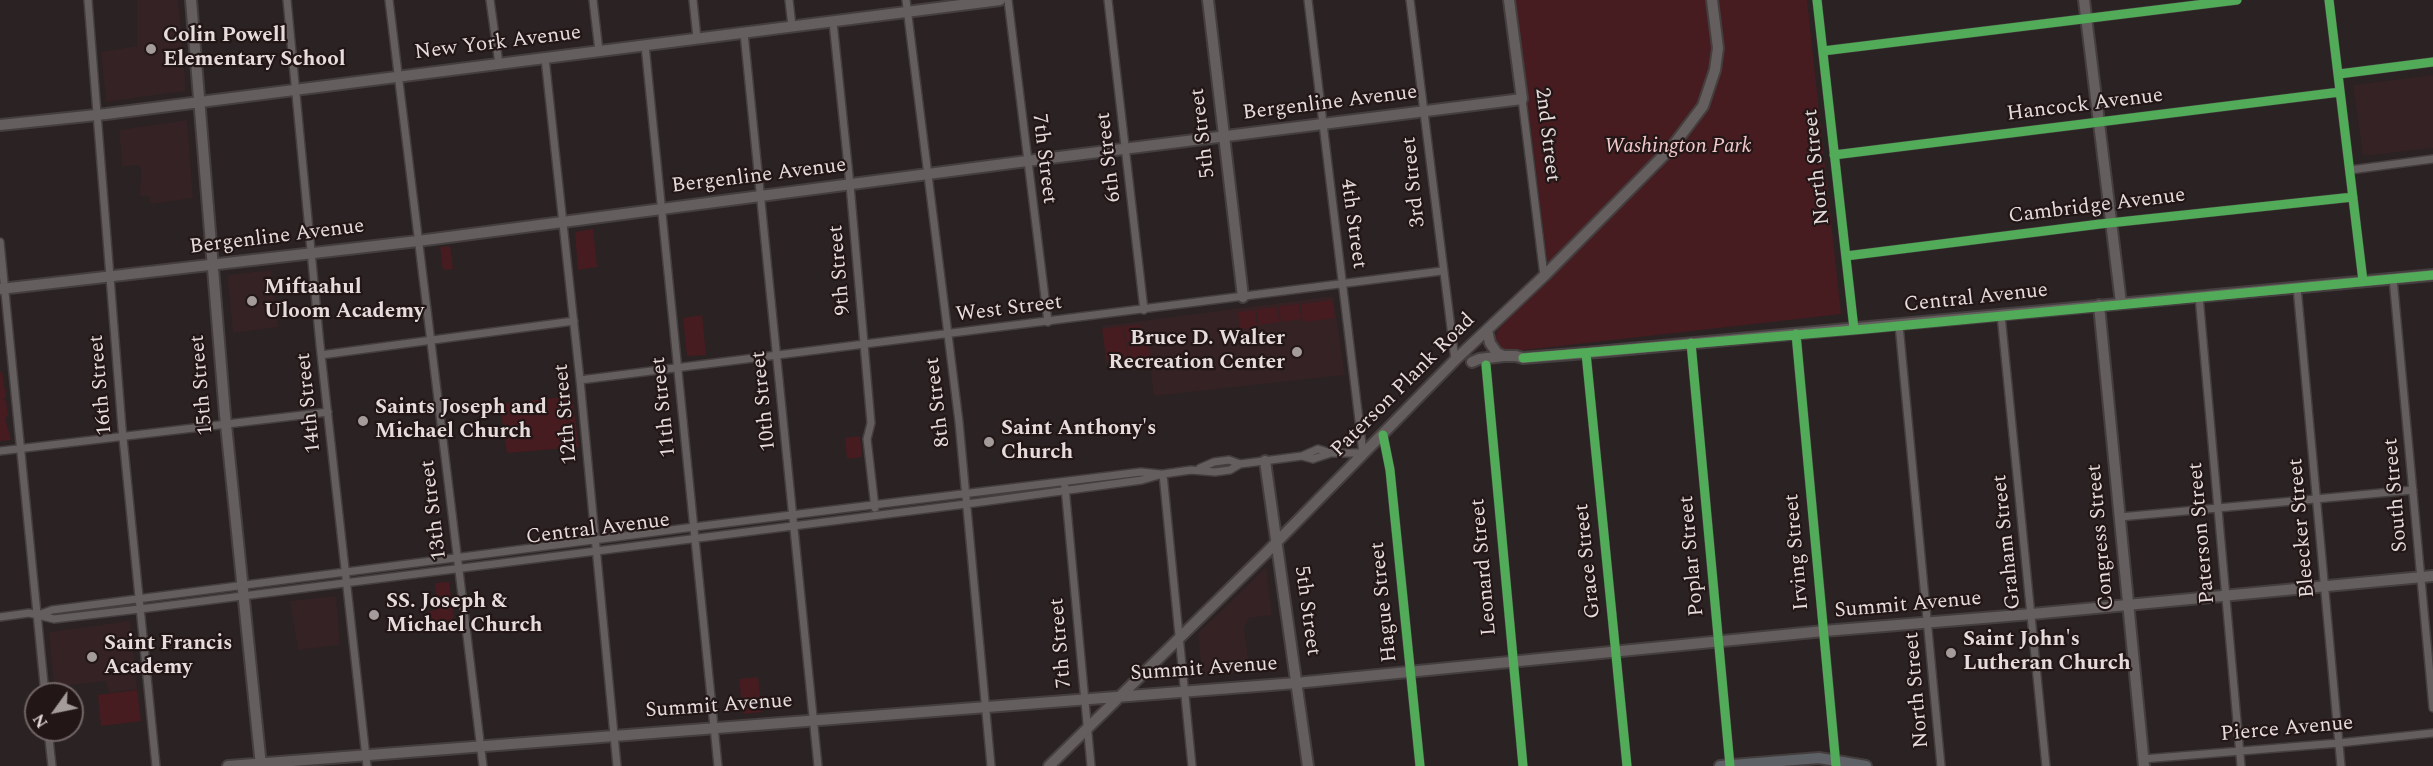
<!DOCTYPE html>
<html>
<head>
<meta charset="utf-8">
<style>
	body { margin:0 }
	#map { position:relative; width:2433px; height:766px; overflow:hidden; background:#2a2223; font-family:Spectral,serif }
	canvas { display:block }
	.north { position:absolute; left:24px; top:682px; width:60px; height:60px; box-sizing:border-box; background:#231617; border:2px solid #716566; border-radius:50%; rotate:237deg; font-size:16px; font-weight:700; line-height:24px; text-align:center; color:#e6dcdc }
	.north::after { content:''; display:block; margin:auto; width:21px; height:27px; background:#a49b9b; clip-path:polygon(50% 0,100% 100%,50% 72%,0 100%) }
</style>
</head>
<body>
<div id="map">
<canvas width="2433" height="766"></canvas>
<div class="north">N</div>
</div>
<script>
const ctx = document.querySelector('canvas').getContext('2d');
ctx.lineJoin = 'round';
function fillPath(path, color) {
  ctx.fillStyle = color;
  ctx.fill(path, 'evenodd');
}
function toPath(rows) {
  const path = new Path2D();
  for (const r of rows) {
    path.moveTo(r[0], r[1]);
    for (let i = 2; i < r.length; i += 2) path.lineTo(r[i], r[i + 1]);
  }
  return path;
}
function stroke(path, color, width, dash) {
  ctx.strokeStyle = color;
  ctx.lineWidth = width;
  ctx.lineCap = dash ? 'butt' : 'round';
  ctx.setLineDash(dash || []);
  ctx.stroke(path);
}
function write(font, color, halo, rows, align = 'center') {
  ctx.font = font + ' Spectral,serif';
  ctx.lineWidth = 4.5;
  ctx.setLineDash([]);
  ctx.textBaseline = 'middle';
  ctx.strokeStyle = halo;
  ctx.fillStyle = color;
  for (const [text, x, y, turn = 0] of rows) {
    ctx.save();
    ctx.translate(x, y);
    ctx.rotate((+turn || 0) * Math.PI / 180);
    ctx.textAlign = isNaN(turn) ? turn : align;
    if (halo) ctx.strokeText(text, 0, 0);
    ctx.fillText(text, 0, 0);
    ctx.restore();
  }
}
const built = toPath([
	[137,0,178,0,186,91,106,102,101,52,137,46],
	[2433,75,2433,148,2363,156,2353,85],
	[187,120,193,198,151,204,149,197,140,196,141,168,138,165,122,167,119,130],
	[271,270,278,327,233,333,227,275],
	[1333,296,1345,375,1154,396,1149,360,1106,364,1102,326],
	[1266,567,1272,615,1249,618,1244,628,1250,672,1202,676,1198,633],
	[336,596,340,645,298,650,290,601],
	[130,621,137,689,109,693,106,681,54,687,49,632]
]);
const green = toPath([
	[1515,0,1807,0,1841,314,1507,352,1502,350,1495,343,1497,331,1549,275],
	[593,229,597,267,578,270,575,232],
	[450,246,453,269,443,270,440,247],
	[1332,300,1335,318,1303,322,1301,304],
	[1299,304,1301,319,1281,322,1279,306],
	[1277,307,1279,322,1259,325,1257,309],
	[1255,310,1257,328,1240,329,1238,312],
	[702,315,706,355,687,356,683,318],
	[1140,325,1142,340,1126,342,1124,326],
	[1122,326,1128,358,1107,361,1102,329],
	[1148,341,1151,359,1130,361,1127,344],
	[0,372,2,372,6,397,3,399,6,401,8,415,5,418,11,440,0,441],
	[572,396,579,447,507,453,500,404],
	[860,436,862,457,847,459,845,438],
	[449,582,454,620,430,623,429,611,438,610,435,583],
	[758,677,762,712,743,714,739,679],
	[137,690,141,721,101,726,98,695]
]);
const street = toPath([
	[88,0,122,428,156,766],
	[287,0,320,345,367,766],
	[389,0,483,766],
	[490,0,499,64],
	[593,0,599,51],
	[693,0,697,38],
	[789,0,792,26],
	[906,0,959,422,991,766],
	[1008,0,1048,322],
	[1108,0,1144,310],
	[1410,0,1455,360],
	[1817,0,1854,329],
	[2329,0,2363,281],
	[833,22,850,185,871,423,867,439,875,508],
	[744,33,818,766],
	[645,45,718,766],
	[1823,51,2237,0],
	[545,58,580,380,617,766],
	[2339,74,2433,62],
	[1522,99,1544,276],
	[1834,155,2340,92],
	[2350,170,2433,159],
	[0,242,45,694],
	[1846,256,2100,224,2353,197],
	[2393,278,2433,708],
	[2297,287,2341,766],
	[2199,296,2241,766],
	[2001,315,2046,766],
	[1899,325,1941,766],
	[1796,334,1836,764],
	[1691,343,1730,766],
	[1586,353,1627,766],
	[321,355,574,321],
	[1486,365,1523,766],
	[580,380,1442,271],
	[1383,435,1390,470,1420,766],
	[0,451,328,412],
	[1302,456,1318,449,1331,453,1363,453,1308,0],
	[1200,468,1214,462,1229,460,1240,464,1302,456,1313,459,1331,453],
	[1163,474,1192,766],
	[1065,487,1091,766],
	[2120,517,2413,490],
	[38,615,52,610,702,526,1141,472,1160,474],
	[0,617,29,613,54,619,148,608,974,503,1142,480,1163,474,1191,470,1215,472,1230,470,1240,464],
	[48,730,52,766],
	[2143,759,2339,743,2433,733]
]);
const secondary = toPath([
	[191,0,225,415,261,766],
	[1208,0,1243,297],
	[2084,0,2121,303],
	[0,125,106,114,1000,0],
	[0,289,418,241,1027,161,1522,99,1509,0],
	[2099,305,2144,766],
	[1487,330,1490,343,1497,353,1504,356],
	[1472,362,1479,359,1504,356,1516,356,1523,358,1586,353,2433,275],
	[1265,461,1308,766],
	[228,766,1296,683,1824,631,2032,614,2433,576],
	[1049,766,1266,553,1455,360,1544,276,1672,147,1703,106,1715,70,1718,48,1712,0]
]);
const primary = toPath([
	[1720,766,1819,758,1866,766]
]);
const cycleway = toPath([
	[1817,0,1854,329],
	[2329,0,2363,281],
	[1823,51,2237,0],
	[2339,74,2433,62],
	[1834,155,2340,92],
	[1846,256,2100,224,2353,197],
	[1796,334,1836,766],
	[1691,343,1730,766],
	[1586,353,1627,766],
	[1523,358,1866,329,2433,275],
	[1486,365,1523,766],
	[1383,435,1390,470,1420,766]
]);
const markers = [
	[151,49,6,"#a49b9b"],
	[252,301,6,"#a49b9b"],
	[1297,352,6,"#a49b9b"],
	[363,421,6,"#a49b9b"],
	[989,442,6,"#a49b9b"],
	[374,615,6,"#a49b9b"],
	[1951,653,6,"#a49b9b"],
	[92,657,6,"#a49b9b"]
];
const poiNames = [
	["Colin Powell",163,37],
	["Elementary School",163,61],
	["Miftaahul",264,289],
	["Uloom Academy",264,313],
	["Bruce D. Walter",1285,340,"right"],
	["Recreation Center",1285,364,"right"],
	["Saints Joseph and",375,409],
	["Michael Church",375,433],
	["Saint Anthony's",1001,430],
	["Church",1001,454],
	["SS. Joseph &",386,603],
	["Michael Church",386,627],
	["Saint John's",1963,641],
	["Lutheran Church",1963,665],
	["Saint Francis",104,645],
	["Academy",104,669]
];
const streetNames = [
	["New York Avenue",498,44,-7],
	["Bergenline Avenue",1330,104,-7],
	["Hancock Avenue",2085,106,-7],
	["5th Street",1204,133,-97],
	["2nd Street",1546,135,83],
	["6th Street",1110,157,-97],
	["7th Street",1043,159,83],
	["North Street",1818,167,-96],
	["Bergenline Avenue",759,177,-7],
	["3rd Street",1415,182,-96],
	["Cambridge Avenue",2097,207,-7],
	["4th Street",1352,224,82],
	["Bergenline Avenue",277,238,-7],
	["9th Street",841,270,-95],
	["Central Avenue",1976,299,-6],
	["West Street",1009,310,-7],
	["16th Street",102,385,-95],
	["15th Street",203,385,-95],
	["Paterson Plank Road",1404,386,-45],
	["10th Street",765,401,-96],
	["8th Street",939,402,-97],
	["14th Street",310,403,-96],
	["11th Street",665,407,-96],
	["12th Street",567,414,-95],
	["South Street",2397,495,-95],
	["13th Street",435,510,-97],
	["Bleecker Street",2303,528,-95],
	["Central Avenue",598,530,-7],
	["Paterson Street",2203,533,-95],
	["Congress Street",2102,537,-95],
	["Graham Street",2008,542,-96],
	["Irving Street",1798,552,-95],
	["Poplar Street",1693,556,-95],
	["Grace Street",1589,561,-96],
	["Leonard Street",1485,567,-95],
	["Hague Street",1385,602,-96],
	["Summit Avenue",1908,606,-5],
	["5th Street",1306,611,82],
	["7th Street",1062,643,-95],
	["Summit Avenue",1204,670,-4],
	["North Street",1918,690,-95],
	["Summit Avenue",719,707,-4],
	["Pierce Avenue",2287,730,-5]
];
const parkNames = [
	["Washington Park",1678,148]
];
fillPath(built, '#342224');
fillPath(green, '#471c20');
stroke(street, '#443e3e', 10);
stroke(secondary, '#443e3e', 14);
stroke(primary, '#443e3e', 14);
stroke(street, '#645e5e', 7);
stroke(secondary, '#645e5e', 10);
stroke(primary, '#5e6266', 10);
stroke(cycleway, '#51ab58', 9);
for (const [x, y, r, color] of markers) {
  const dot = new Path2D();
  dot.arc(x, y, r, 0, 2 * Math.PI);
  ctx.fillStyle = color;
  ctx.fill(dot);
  stroke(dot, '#231617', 2);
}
write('bold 21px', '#e6dcdc', '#231617', poiNames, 'left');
write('21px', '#e6dcdc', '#231617', streetNames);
write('italic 21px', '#f3cacb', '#231617', parkNames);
</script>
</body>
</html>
